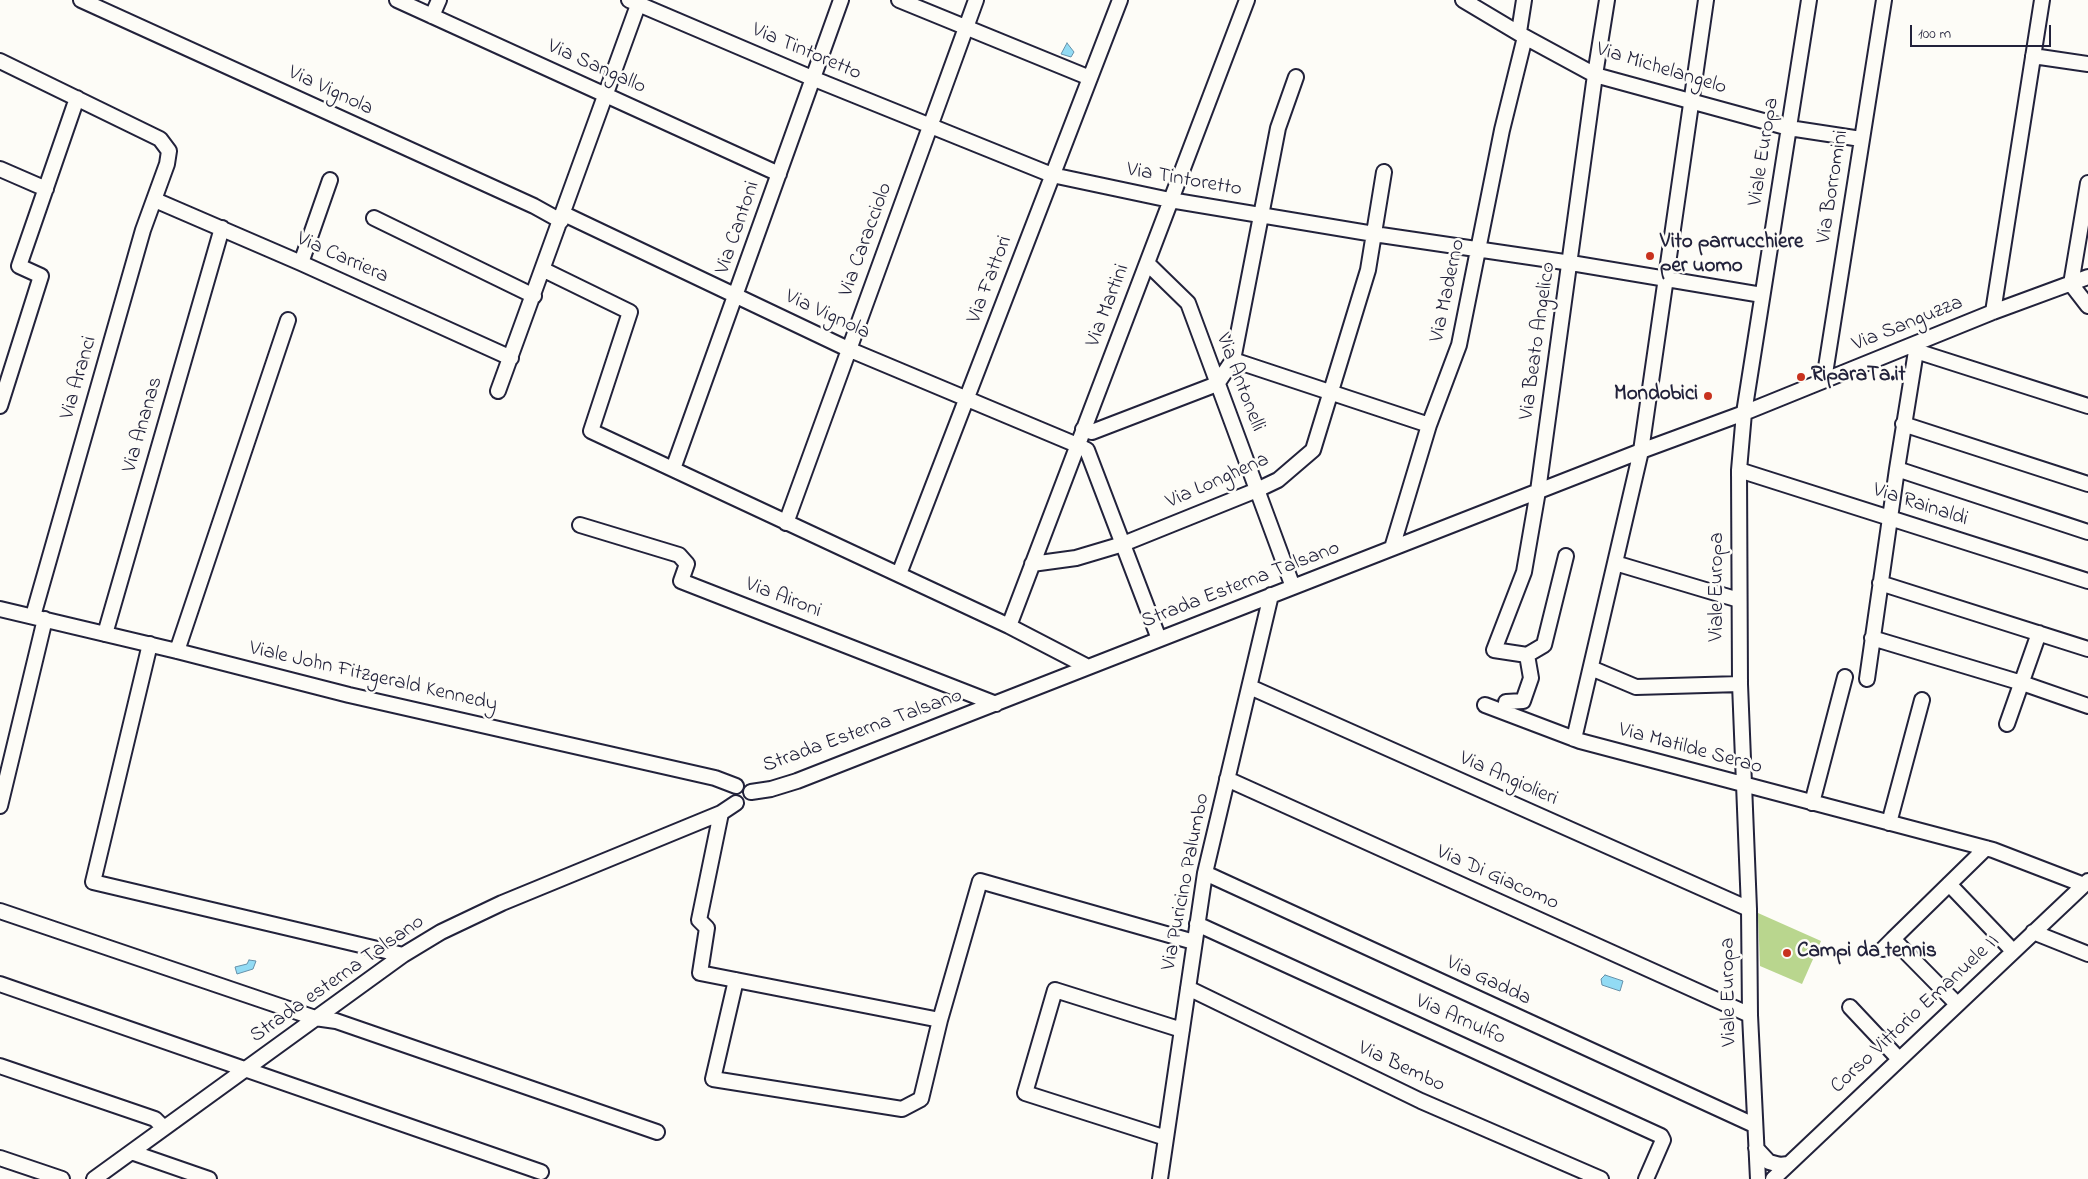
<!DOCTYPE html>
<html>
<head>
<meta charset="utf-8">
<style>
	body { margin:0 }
	#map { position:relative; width:2088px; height:1179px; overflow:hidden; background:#fdfcf7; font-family:"Indie Flower",sans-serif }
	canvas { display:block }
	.scale { position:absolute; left:1910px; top:25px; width:141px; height:22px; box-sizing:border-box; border:2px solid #22223b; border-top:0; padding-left:6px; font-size:15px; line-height:18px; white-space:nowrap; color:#22223b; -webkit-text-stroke:4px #fdfcf7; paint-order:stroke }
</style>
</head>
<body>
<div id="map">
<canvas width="2088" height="1179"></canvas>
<div class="scale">100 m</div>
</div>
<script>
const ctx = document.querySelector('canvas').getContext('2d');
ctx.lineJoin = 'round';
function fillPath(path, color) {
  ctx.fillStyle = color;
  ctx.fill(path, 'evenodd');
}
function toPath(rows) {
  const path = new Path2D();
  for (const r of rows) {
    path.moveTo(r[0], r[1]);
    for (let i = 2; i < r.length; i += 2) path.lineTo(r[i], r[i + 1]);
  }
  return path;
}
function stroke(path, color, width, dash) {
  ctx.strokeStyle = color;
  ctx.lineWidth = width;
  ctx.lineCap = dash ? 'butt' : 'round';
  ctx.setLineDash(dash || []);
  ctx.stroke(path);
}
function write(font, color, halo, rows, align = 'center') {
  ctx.font = font + ' "Indie Flower",sans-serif';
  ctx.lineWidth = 5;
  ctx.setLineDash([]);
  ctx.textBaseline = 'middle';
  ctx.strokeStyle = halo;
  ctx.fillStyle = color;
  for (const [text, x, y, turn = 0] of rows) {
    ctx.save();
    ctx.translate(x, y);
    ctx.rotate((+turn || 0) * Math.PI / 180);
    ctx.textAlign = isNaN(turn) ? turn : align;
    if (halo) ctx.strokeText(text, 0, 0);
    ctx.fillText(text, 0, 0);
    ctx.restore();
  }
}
const green = toPath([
	[1758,913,1821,941,1802,984,1760,966]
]);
const water = toPath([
	[1067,43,1074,52,1071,57,1061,54,1067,43],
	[249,960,256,961,253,969,237,974,235,967,247,964,249,960],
	[1605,975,1623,981,1620,991,1602,985,1601,979,1605,975]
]);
const minor = toPath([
	[81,0,534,206,561,221],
	[397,0,779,174],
	[629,0,812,78,1052,175,1170,200,1374,234,1571,263,1762,295],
	[899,0,1090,78],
	[1463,0,1525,37,1595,75,1789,128,1861,139],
	[432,16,439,0],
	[1519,32,1524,0],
	[2033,56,2088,64],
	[0,61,160,139,169,151,167,164,143,230,33,616],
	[0,169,46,189],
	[2088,183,2071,284,2088,306],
	[155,200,301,263,511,358],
	[564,214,848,349,1077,445,1087,450,1159,639],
	[374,218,534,296],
	[301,263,330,180],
	[1147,263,1188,303,1293,587],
	[544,270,630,312,591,431,1009,626,1088,667],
	[1993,312,2042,0],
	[1911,347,1916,351,2088,406],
	[1233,360,1429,425],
	[1824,380,1884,0],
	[498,391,638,5],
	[0,406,41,276,19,266,77,98],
	[1903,424,2088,484],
	[1083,429,1092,432,1217,384,1233,360,1278,128,1296,77],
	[673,469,841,0],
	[1897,469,2088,532],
	[1739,470,2088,581],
	[786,523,976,0],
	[580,525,679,555,687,564,681,581,996,704],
	[1392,548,1429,425,1459,345,1502,130,1525,37],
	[1566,556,1544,645,1527,655,1494,650,1524,572,1538,491,1595,75,1607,0],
	[1615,563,1739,600],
	[1032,564,1076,558,1123,544,1257,490,1278,480,1313,450,1368,270,1384,172],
	[899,574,1120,0],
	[1880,583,2088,649],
	[0,609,177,651,349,695,715,778,736,786],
	[1009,626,1247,0],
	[105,634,222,228],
	[1872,638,2022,683,2088,706],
	[150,644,93,882,403,955],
	[177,651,288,320],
	[1591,668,1636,687,1740,684],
	[1867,679,1897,469,1916,351],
	[1250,687,1749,909],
	[1506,702,1523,701,1531,678,1527,655],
	[1485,705,1580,741,1993,850,2084,885],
	[2007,724,2039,633],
	[1574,739,1641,451,1706,0],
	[1227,779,1750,1015],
	[751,792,771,789,797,781,1641,451,1744,413,1993,312,2088,277],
	[1812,803,1845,677],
	[0,806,45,619],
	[721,813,699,920,707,928,700,973,940,1020],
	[1889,823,1922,700],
	[1205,873,1754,1125],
	[1949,884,2013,951],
	[0,911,315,1018,336,1021,657,1132],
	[1197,924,1661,1136,1663,1140,1646,1179],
	[2033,932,2088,954],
	[1883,949,1893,939],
	[736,980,713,1079,902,1109,921,1099,940,1020,980,881,1194,942],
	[0,984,541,1172],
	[1188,988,1421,1101,1601,1179],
	[1957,1004,1893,939,1986,848],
	[1850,1007,1898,1058],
	[0,1066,155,1119,164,1128],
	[1166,1138,1025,1093,1055,990,1182,1030],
	[1756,1148,1769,1162,1780,1165,1788,1164],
	[131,1152,209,1179],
	[0,1158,62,1179],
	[94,1179,403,955,441,932,502,903,721,813,736,803],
	[1160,1179,1205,873,1271,595],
	[1758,1179,1750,1015,1749,909,1740,684,1739,470,1744,413,1809,0],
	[1773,1179,2088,881]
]);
const markers = [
	[1650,256,5,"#c8321e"],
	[1801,377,5,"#c8321e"],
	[1708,396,5,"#c8321e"],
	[1787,953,5,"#c8321e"]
];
const streetNames = [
	["Via Tintoretto",806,53,23],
	["Via Sangallo",596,68,24],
	["Via Michelangelo",1661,70,17],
	["Via Vignola",330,92,25],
	["Viale Europa",1765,152,-81],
	["Via Tintoretto",1184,181,10],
	["Via Borromini",1834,187,-81],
	["Via Cantoni",739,228,-71],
	["Via Caracciolo",867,240,-70],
	["Via Carriera",342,259,24],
	["Via Fattori",991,280,-69],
	["Via Maderno",1449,291,-78],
	["Via Martini",1109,306,-69],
	["Via Vignola",827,316,25],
	["Via Sanguzza",1908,325,-22],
	["Via Beato Angelico",1539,341,-82],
	["Via Aranci",80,378,-74],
	["Via Antonelli",1239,383,69],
	["Via Ananas",144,425,-74],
	["Via Longhena",1218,482,-24],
	["Via Rainaldi",1920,506,18],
	["Strada Esterna Talsano",1241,586,-21],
	["Viale Europa",1719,587,-90],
	["Via Aironi",783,599,21],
	["Viale John Fitzgerald Kennedy",373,678,13],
	["Strada Esterna Talsano",863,732,-20],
	["Via Matilde Serao",1690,750,15],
	["Via Angiolieri",1508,780,24],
	["Via Di Giacomo",1497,879,24],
	["Via Puricino Palumbo",1187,882,-79],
	["Strada esterna Talsano",338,980,-35],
	["Via Gadda",1488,982,25],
	["Viale Europa",1730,992,-91],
	["Corso Vittorio Emanuele II",1916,1015,-43],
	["Via Arnulfo",1460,1021,24],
	["Via Bembo",1401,1068,25]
];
const poiNames = [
	["Vito parrucchiere",1660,244],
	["per uomo",1660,268],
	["RiparaTa.it",1811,377],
	["Mondobici",1698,396,"right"],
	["Campi da tennis",1797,953]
];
fillPath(green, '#b9d68e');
fillPath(water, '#92dbf4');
stroke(water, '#6591aa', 1);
stroke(minor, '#22223b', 18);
stroke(minor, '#fdfcf7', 14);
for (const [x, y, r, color] of markers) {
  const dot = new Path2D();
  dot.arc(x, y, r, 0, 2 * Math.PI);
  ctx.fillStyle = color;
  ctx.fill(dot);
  stroke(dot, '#fdfcf7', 2);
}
write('21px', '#22223b', '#fdfcf7', streetNames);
write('bold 21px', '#22223b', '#fdfcf7', poiNames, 'left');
</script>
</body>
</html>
